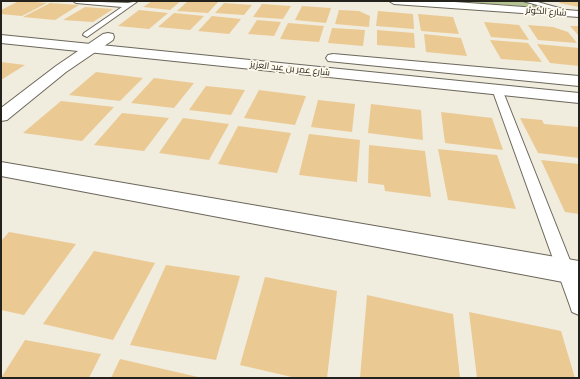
<!DOCTYPE html>
<html>
<head>
<meta charset="utf-8">
<style>
	body { margin:0 }
	#map { position:relative; width:580px; height:379px; overflow:hidden; background:#f0ecde; font-family:"Roboto Condensed",sans-serif }
	canvas { display:block }
	.frame { position:absolute; inset:0; border:2px solid #23221d; pointer-events:none }
</style>
</head>
<body>
<div id="map">
<canvas width="580" height="379"></canvas>
<div class="frame"></div>
</div>
<script>
const ctx = document.querySelector('canvas').getContext('2d');
ctx.lineJoin = 'round';
function fillPath(path, color) {
  ctx.fillStyle = color;
  ctx.fill(path, 'evenodd');
}
function toPath(rows) {
  const path = new Path2D();
  for (const r of rows) {
    path.moveTo(r[0], r[1]);
    for (let i = 2; i < r.length; i += 2) path.lineTo(r[i], r[i + 1]);
  }
  return path;
}
function stroke(path, color, width, dash) {
  ctx.strokeStyle = color;
  ctx.lineWidth = width;
  ctx.lineCap = dash ? 'butt' : 'round';
  ctx.setLineDash(dash || []);
  ctx.stroke(path);
}
function write(font, color, halo, rows, align = 'center') {
  ctx.font = font + ' "Roboto Condensed",Cairo,sans-serif';
  ctx.lineWidth = 3.5;
  ctx.setLineDash([]);
  ctx.textBaseline = 'middle';
  ctx.strokeStyle = halo;
  ctx.fillStyle = color;
  for (const [text, x, y, turn = 0] of rows) {
    ctx.save();
    ctx.translate(x, y);
    ctx.rotate((+turn || 0) * Math.PI / 180);
    ctx.textAlign = isNaN(turn) ? turn : align;
    if (halo) ctx.strokeText(text, 0, 0);
    ctx.fillText(text, 0, 0);
    ctx.restore();
  }
}
const green = toPath([
	[453,1,521,1,546,8]
]);
const building = toPath([
	[19,1,22,1,47,3,22,16,1,14,1,10],
	[152,1,181,1,170,10,143,7],
	[188,1,219,1,208,13,177,11],
	[562,1,579,1,579,7,559,3],
	[50,3,79,5,55,20,23,17],
	[224,3,252,5,244,15,215,13],
	[262,4,291,6,283,19,253,17],
	[302,6,331,8,326,23,295,20],
	[85,7,113,9,93,22,63,20],
	[139,10,168,13,149,29,118,26],
	[339,10,359,11,370,16,369,27,335,24],
	[378,11,413,14,414,29,376,26],
	[174,13,204,16,190,30,158,27],
	[418,14,453,17,459,34,421,31],
	[212,16,241,19,229,34,198,31],
	[257,20,281,22,274,36,248,34],
	[484,22,519,25,529,40,491,37],
	[288,23,324,26,319,42,280,39],
	[528,25,553,27,568,32,577,43,538,40],
	[570,26,579,26,579,36],
	[332,28,365,30,363,46,328,43],
	[377,30,414,33,415,48,377,45],
	[424,34,461,38,467,56,426,52],
	[490,40,528,43,542,62,501,59],
	[537,44,579,48,579,66,550,63],
	[1,62,25,65,1,80],
	[96,72,143,78,120,101,69,95],
	[154,78,194,83,174,108,131,103],
	[206,86,245,90,231,115,189,110],
	[259,90,306,96,295,125,244,118],
	[318,100,355,104,352,132,311,127],
	[61,101,114,107,82,141,23,133],
	[371,104,421,110,423,140,368,133],
	[441,112,492,118,503,150,445,143],
	[122,113,169,118,144,151,94,145],
	[183,118,229,124,209,160,159,153],
	[520,118,542,120,544,124,578,127,579,158,538,153],
	[238,126,291,133,277,173,218,164],
	[309,134,360,140,357,182,299,175],
	[369,145,425,151,431,197,385,191,384,185,368,183],
	[438,149,497,155,516,209,448,200],
	[541,160,579,164,579,214,565,212],
	[9,232,76,244,24,315,1,310,1,241],
	[94,251,155,263,113,340,43,324],
	[166,265,240,276,216,360,130,345],
	[265,277,337,291,327,378,296,378,240,365],
	[367,295,453,314,460,378,360,378],
	[469,312,561,331,575,378,477,378],
	[25,340,101,354,89,378,1,378],
	[120,359,198,377,197,378,111,378]
]);
const lane = toPath([
	[73,1,128,3,138,1,87,37,83,35,84,33,122,7,76,3,73,1],
	[523,1,534,1,577,13,573,15,523,1],
	[497,86,502,89,579,283,579,315,572,312,570,306,492,89,497,86]
]);
const street = toPath([
	[389,1,441,1,579,11,579,17,394,4,389,1],
	[108,33,113,34,114,37,113,40,66,72,7,120,1,121,1,108,56,66,103,34,108,33],
	[1,162,579,261,579,285,1,176,1,162]
]);
const secondary = toPath([
	[1,35,579,93,579,103,1,43,1,35],
	[333,54,579,76,579,86,328,61,326,58,328,55,333,54]
]);
const farStreetnames = [
	["شارع الكوثر",546,12,4],
	["شارع عمر بن عبد العزيز",290,69,6]
];
fillPath(green, '#b3c391');
fillPath(building, '#ebc993');
stroke(lane, '#6b675b', 2);
stroke(street, '#6b675b', 2);
stroke(secondary, '#6b675b', 2);
fillPath(lane, '#fff');
fillPath(street, '#fff');
fillPath(secondary, '#fff');
write('9px', '#23221d', '#fef9eb', farStreetnames);
</script>
</body>
</html>
